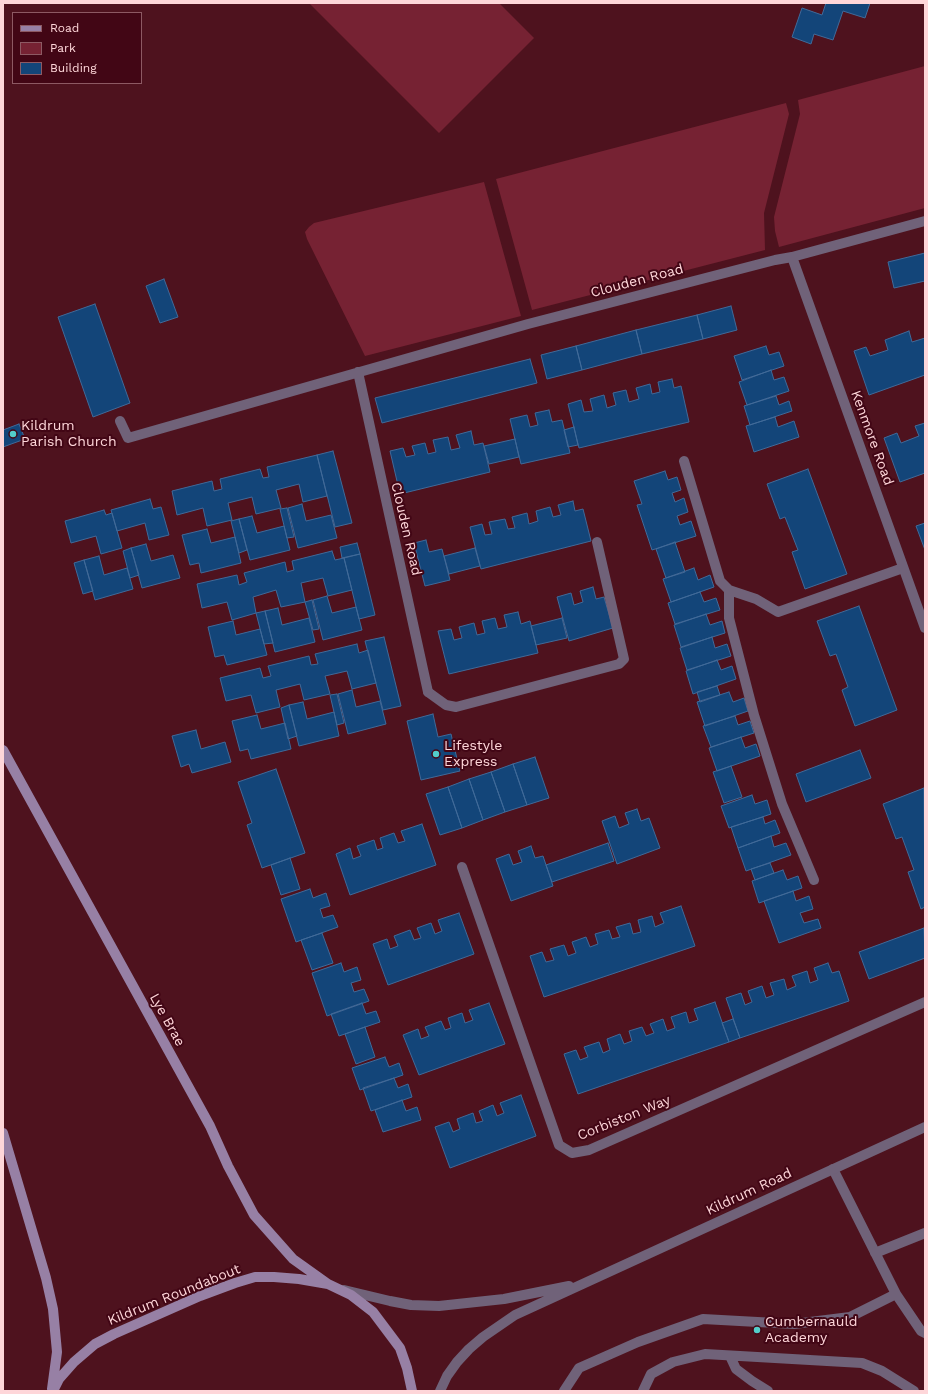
<!DOCTYPE html>
<html>
<head>
<meta charset="utf-8">
<style>
	body { margin:0 }
	#map { position:relative; width:928px; height:1394px; overflow:hidden; background:#4e121e; font-family:"Work Sans",sans-serif }
	canvas { display:block }
	.frame { position:absolute; inset:0; border:4px solid #fed6d9; pointer-events:none }
	.legend { position:absolute; left:12px; top:12px; width:130px; height:72px; box-sizing:border-box; background:#420615; border:1px solid #8d5963; margin:0; padding:5px 7px; list-style:none; font-size:12px; color:#fed6d9 }
	.legend li { display:flex; align-items:center; gap:8px; height:20px }
	.legend b { width:20px; border:1px solid #8d5963 }
</style>
</head>
<body>
<div id="map">
<canvas width="928" height="1394"></canvas>
<div class="frame"></div>
<ul class="legend">
<li><b style="height:5px;background:#9780a5"></b>Road</li>
<li><b style="height:11px;background:#762233"></b>Park</li>
<li><b style="height:11px;background:#134579"></b>Building</li>
</ul>
</div>
<script>
const ctx = document.querySelector('canvas').getContext('2d');
ctx.lineJoin = 'round';
function fillPath(path, color) {
  ctx.fillStyle = color;
  ctx.fill(path, 'evenodd');
}
function toPath(rows) {
  const path = new Path2D();
  for (const r of rows) {
    path.moveTo(r[0], r[1]);
    for (let i = 2; i < r.length; i += 2) path.lineTo(r[i], r[i + 1]);
  }
  return path;
}
function stroke(path, color, width, dash) {
  ctx.strokeStyle = color;
  ctx.lineWidth = width;
  ctx.lineCap = dash ? 'butt' : 'round';
  ctx.setLineDash(dash || []);
  ctx.stroke(path);
}
function write(font, color, halo, rows, align = 'center') {
  ctx.font = font + ' "Work Sans",sans-serif';
  ctx.lineWidth = 4;
  ctx.setLineDash([]);
  ctx.textBaseline = 'middle';
  ctx.strokeStyle = halo;
  ctx.fillStyle = color;
  for (const [text, x, y, turn = 0] of rows) {
    ctx.save();
    ctx.translate(x, y);
    ctx.rotate((+turn || 0) * Math.PI / 180);
    ctx.textAlign = isNaN(turn) ? turn : align;
    if (halo) ctx.strokeText(text, 0, 0);
    ctx.fillText(text, 0, 0);
    ctx.restore();
  }
}
const green = toPath([
	[309,3,499,3,534,38,439,133],
	[925,66,925,208,779,247,775,231,774,217,800,114,798,100],
	[786,103,789,114,764,213,765,250,532,310,496,179],
	[484,182,521,316,365,356,307,239,305,232,309,227,314,223]
]);
const building = toPath([
	[826,3,870,3,865,18,843,11,833,40,814,34,811,44,792,37,802,8,822,15,826,3],
	[925,253,925,281,894,288,888,262,925,253],
	[164,279,178,317,160,323,146,286,164,279],
	[95,304,130,403,93,417,58,317,95,304],
	[731,306,737,330,703,339,697,315,731,306],
	[697,315,703,339,642,354,636,330,697,315],
	[636,330,642,354,582,370,576,346,636,330],
	[909,331,912,342,925,338,925,375,869,395,854,351,866,347,870,356,888,350,885,340,909,331],
	[576,346,582,370,547,379,541,355,576,346],
	[766,346,769,355,779,352,784,366,742,380,734,356,766,346],
	[530,359,537,383,382,423,375,398,530,359],
	[771,370,774,380,784,377,789,391,747,405,739,382,771,370],
	[672,379,674,388,681,386,689,422,579,448,568,404,581,400,584,412,593,411,590,399,604,395,607,408,616,405,613,393,626,390,629,402,639,399,636,388,650,384,652,394,660,392,658,382,672,379],
	[776,396,779,405,789,401,792,411,750,425,744,406,776,396],
	[549,410,552,422,562,420,570,453,521,464,510,419,527,415,530,427,538,425,535,413,549,410],
	[775,417,778,427,794,421,799,437,754,452,746,426,775,417],
	[925,423,925,473,900,482,884,438,897,433,901,443,919,436,915,426,925,423],
	[19,424,25,439,3,447,3,430,19,424],
	[574,427,578,445,568,447,564,430,574,427],
	[471,431,474,445,483,443,490,472,400,494,390,451,403,448,406,457,415,455,412,446,425,443,428,454,436,452,433,440,448,437,451,450,460,448,456,435,471,431],
	[515,439,519,457,489,464,484,446,515,439],
	[333,451,352,523,335,527,317,455,333,451],
	[317,455,327,496,303,502,299,484,276,490,281,508,256,514,252,497,228,503,232,520,207,526,203,508,177,515,172,491,212,481,214,491,222,489,220,479,260,469,263,478,269,477,267,467,317,455],
	[808,469,847,574,805,589,792,552,798,550,785,517,780,519,767,484,808,469],
	[665,471,668,480,677,477,681,490,672,493,675,502,684,498,688,512,677,516,680,525,691,521,696,536,652,550,637,505,642,504,634,481,665,471],
	[150,499,153,509,161,507,169,535,149,540,145,523,117,531,111,510,150,499],
	[573,501,575,511,583,509,591,541,481,569,470,527,482,524,485,535,492,534,489,522,505,519,508,529,515,528,512,517,527,513,529,524,538,521,536,511,550,507,553,517,561,515,558,505,573,501],
	[302,504,306,521,331,515,337,538,298,548,288,508,302,504],
	[287,508,294,537,287,538,280,509,287,508],
	[104,510,106,515,112,513,122,548,101,554,96,536,71,543,65,521,104,510],
	[252,516,257,533,284,526,290,550,250,560,239,519,252,516],
	[239,519,247,550,239,553,231,521,239,519],
	[925,523,925,550,916,526,925,523],
	[207,529,211,543,235,537,241,563,201,573,199,563,190,565,182,535,207,529],
	[426,540,429,552,442,549,450,580,425,586,414,543,426,540],
	[675,542,685,572,666,578,656,549,675,542],
	[357,543,360,554,342,558,340,547,357,543],
	[146,544,151,561,173,555,180,578,142,588,131,548,146,544],
	[131,548,139,575,130,578,123,551,131,548],
	[475,548,480,566,449,574,444,556,475,548],
	[332,551,335,560,344,558,352,590,328,596,323,578,301,583,305,602,281,607,276,590,253,597,256,613,232,620,227,602,202,608,197,584,237,575,239,585,247,582,244,573,285,562,287,572,294,570,292,561,332,551],
	[360,554,375,615,359,619,344,558,360,554],
	[99,556,104,575,127,568,133,589,95,600,84,560,99,556],
	[84,560,93,591,83,594,74,563,84,560],
	[694,568,698,580,710,575,714,587,671,602,663,579,694,568],
	[593,587,596,599,604,597,613,628,569,641,557,597,571,593,574,605,583,602,580,591,593,587],
	[700,592,704,602,716,598,720,610,675,624,668,603,700,592],
	[327,596,332,613,356,607,362,630,323,640,313,600,327,596],
	[312,600,319,629,313,630,305,602,312,600],
	[859,606,897,710,855,726,842,690,848,687,836,654,830,656,817,621,859,606],
	[278,608,282,625,309,618,315,642,275,652,265,611,278,608],
	[265,611,273,643,264,644,256,613,265,611],
	[518,612,521,624,530,621,538,653,449,674,438,631,451,629,454,640,462,638,459,627,474,623,477,635,485,633,482,621,495,618,498,629,507,627,504,615,518,612],
	[706,614,710,625,722,621,725,633,681,647,674,625,706,614],
	[562,618,567,638,536,645,531,626,562,618],
	[233,621,236,635,260,629,267,655,227,665,224,655,215,657,208,627,233,621],
	[384,637,401,706,383,710,365,641,384,637],
	[712,637,715,648,727,644,731,656,687,670,680,648,712,637],
	[357,644,359,653,368,650,376,683,352,689,347,671,325,676,330,694,304,700,300,684,276,690,280,707,256,713,251,695,226,701,220,678,260,668,263,678,271,676,268,666,309,656,311,665,318,664,315,654,357,644],
	[717,660,721,670,732,666,736,679,693,694,686,671,717,660],
	[717,686,720,695,700,702,697,692,717,686],
	[352,690,356,707,380,701,386,724,348,734,338,694,352,690],
	[729,692,733,702,744,698,748,711,705,726,697,702,729,692],
	[337,694,344,723,337,725,330,695,337,694],
	[303,702,307,719,334,712,339,736,299,746,289,705,303,702],
	[289,705,297,736,288,739,281,708,289,705],
	[433,714,438,737,451,734,460,771,421,780,407,721,433,714],
	[257,715,261,729,285,723,291,749,251,759,248,749,240,751,232,721,257,715],
	[735,716,738,725,750,721,754,733,711,747,703,726,735,716],
	[196,730,201,749,225,742,231,762,192,773,189,764,181,767,172,736,196,730],
	[741,737,745,748,756,744,760,756,717,771,709,748,741,737],
	[860,750,871,778,806,802,796,774,860,750],
	[535,757,549,798,527,805,513,764,535,757],
	[513,764,527,805,505,812,491,772,513,764],
	[731,766,742,797,724,803,713,772,731,766],
	[276,769,305,853,262,868,247,825,252,823,238,782,276,769],
	[491,772,505,812,483,820,469,779,491,772],
	[469,779,483,820,462,828,448,787,469,779],
	[448,787,462,828,440,835,426,794,448,787],
	[924,788,925,907,921,909,908,872,914,870,902,837,896,839,883,804,924,788],
	[752,795,755,804,767,800,771,814,729,828,721,806,752,795],
	[637,809,641,821,649,818,660,848,617,864,602,821,615,816,619,828,629,824,625,813,637,809],
	[763,817,765,824,775,820,780,833,738,848,731,827,763,817],
	[422,824,436,865,350,895,336,854,350,848,353,859,361,856,357,846,374,840,377,850,383,848,380,838,394,833,398,843,405,841,401,831,422,824],
	[771,836,774,847,786,843,791,855,746,871,738,848,771,836],
	[608,843,614,861,552,882,546,865,608,843],
	[531,846,535,858,543,856,553,886,511,901,496,859,509,854,513,865,522,862,518,851,531,846],
	[290,858,300,889,281,895,271,865,290,858],
	[770,863,774,873,755,880,751,869,770,863],
	[783,870,787,880,798,876,802,888,759,903,752,881,783,870],
	[310,889,313,898,326,893,330,906,320,909,323,918,333,915,338,927,296,942,281,899,310,889],
	[793,891,796,901,809,896,813,909,800,913,804,923,818,919,821,928,779,943,764,901,793,891],
	[681,906,695,946,544,997,530,956,542,952,546,962,554,960,550,949,564,945,568,956,576,953,572,942,586,937,590,947,598,944,595,934,609,930,612,939,620,937,616,927,630,923,633,934,641,932,638,920,652,916,655,927,664,923,660,913,681,906],
	[459,913,474,954,388,985,373,944,387,939,390,949,398,946,394,936,410,930,414,940,421,938,417,928,431,923,435,934,442,931,438,920,459,913],
	[924,928,925,958,869,979,859,952,924,928],
	[322,933,333,963,312,970,301,940,322,933],
	[341,963,344,972,357,967,361,980,351,983,354,992,364,989,369,1001,327,1016,312,973,341,963],
	[828,963,832,973,839,971,849,1001,740,1038,726,998,741,993,745,1005,752,1002,748,991,762,986,766,998,774,995,770,983,784,979,787,990,796,986,792,976,807,971,810,983,818,980,814,968,828,963],
	[715,1002,729,1042,578,1094,564,1054,576,1050,580,1060,588,1057,584,1047,599,1042,603,1053,610,1050,607,1039,620,1034,624,1044,632,1041,629,1031,642,1027,646,1036,654,1033,650,1024,663,1019,667,1031,675,1028,671,1017,686,1012,689,1023,698,1020,694,1009,715,1002],
	[362,1003,366,1014,376,1011,380,1022,339,1036,331,1014,362,1003],
	[489,1003,505,1044,419,1075,403,1035,418,1029,421,1039,429,1036,425,1027,441,1021,445,1030,451,1028,448,1018,462,1013,465,1023,473,1020,469,1010,489,1003],
	[733,1019,740,1038,729,1042,722,1023,733,1019],
	[365,1027,375,1057,356,1064,345,1034,365,1027],
	[385,1057,389,1067,399,1063,403,1075,360,1090,352,1068,385,1057],
	[394,1078,398,1088,408,1084,412,1097,371,1111,363,1088,394,1078],
	[521,1095,536,1136,450,1168,435,1127,449,1122,453,1132,460,1129,457,1119,473,1113,476,1123,483,1121,479,1111,493,1105,497,1116,504,1113,500,1103,521,1095],
	[402,1100,406,1111,417,1107,421,1120,383,1132,375,1110,402,1100]
]);
const service = toPath([
	[684,461,720,581,729,590,756,599,778,612,903,568],
	[729,590,729,618,754,715,782,804,814,880],
	[428,692,446,705,456,707,619,664,624,659,597,542],
	[833,1169,896,1294,921,1331,925,1333],
	[875,1253,925,1233],
	[730,1356,736,1369,752,1381,768,1391],
	[564,1391,579,1368,638,1342,703,1319,794,1324,850,1317,896,1294],
	[643,1391,651,1374,673,1362,705,1354,862,1363,882,1371,914,1391]
]);
const minor = toPath([
	[792,257,925,628],
	[358,372,428,692],
	[120,421,128,438,528,324,775,260,792,257,925,221],
	[462,867,559,1145,572,1153,589,1150,925,1002]
]);
const tertiary = toPath([
	[344,1290,390,1301,411,1305,439,1306,504,1299,569,1286],
	[440,1391,447,1376,457,1362,469,1349,483,1337,515,1315,925,1127]
]);
const secondary = toPath([
	[3,750,210,1126,228,1166,254,1215,293,1259,328,1284],
	[3,1133,46,1278,53,1309,57,1352,52,1389],
	[53,1391,59,1379,74,1362,95,1344,114,1334,200,1296,235,1283,255,1277,274,1277,299,1279,328,1284,351,1295,373,1312,400,1348,407,1368,412,1391]
]);
const markers = [
	[13,434,4,"#53cdca"],
	[436,754,4,"#53cdca"],
	[757,1330,4,"#53cdca"]
];
const streetNames = [
	["Clouden Road",637,281,-15],
	["Kenmore Road",872,438,70],
	["Clouden Road",406,529,77],
	["Lye Brae",167,1020,61],
	["Corbiston Way",624,1118,-22],
	["Kildrum Road",749,1192,-25],
	["Kildrum Roundabout",174,1295,-22]
];
const poiNames = [
	["Kildrum",21,426],
	["Parish Church",21,442],
	["Lifestyle",444,746],
	["Express",444,762],
	["Cumbernauld",765,1322],
	["Academy",765,1338]
];
fillPath(green, '#762233');
fillPath(building, '#134579');
stroke(building, '#406a99', 1);
stroke(service, '#706279', 10);
stroke(minor, '#706279', 10);
stroke(tertiary, '#706279', 10);
stroke(secondary, '#9780a5', 10);
for (const [x, y, r, color] of markers) {
  const dot = new Path2D();
  dot.arc(x, y, r, 0, 2 * Math.PI);
  ctx.fillStyle = color;
  ctx.fill(dot);
  stroke(dot, '#420615', 1.5);
}
write('14px', '#fed6d9', '#420615', streetNames);
write('14px', '#fed6d9', '#420615', poiNames, 'left');
</script>
</body>
</html>
